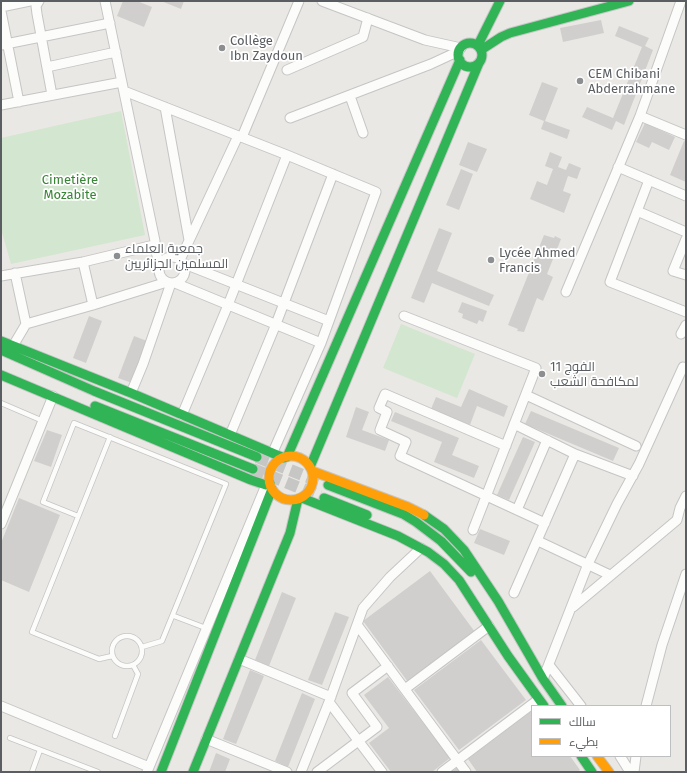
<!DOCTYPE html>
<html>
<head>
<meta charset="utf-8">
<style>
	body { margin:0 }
	#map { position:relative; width:687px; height:773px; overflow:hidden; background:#eae8e4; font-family:"Fira Sans",Cairo,sans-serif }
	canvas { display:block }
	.frame { position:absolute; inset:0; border:2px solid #5a5e62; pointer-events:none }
	.legend { position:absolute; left:531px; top:705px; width:140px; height:52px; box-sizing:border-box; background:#fff; border:1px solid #bdbfc0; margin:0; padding:5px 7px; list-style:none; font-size:12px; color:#5a5e62 }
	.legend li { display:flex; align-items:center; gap:8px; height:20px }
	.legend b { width:20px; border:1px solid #bdbfc0 }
</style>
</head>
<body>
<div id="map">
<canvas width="687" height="773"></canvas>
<div class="frame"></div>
<ul class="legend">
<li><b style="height:5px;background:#30b455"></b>سالك</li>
<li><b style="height:5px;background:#ff9f0a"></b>بطيء</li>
</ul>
</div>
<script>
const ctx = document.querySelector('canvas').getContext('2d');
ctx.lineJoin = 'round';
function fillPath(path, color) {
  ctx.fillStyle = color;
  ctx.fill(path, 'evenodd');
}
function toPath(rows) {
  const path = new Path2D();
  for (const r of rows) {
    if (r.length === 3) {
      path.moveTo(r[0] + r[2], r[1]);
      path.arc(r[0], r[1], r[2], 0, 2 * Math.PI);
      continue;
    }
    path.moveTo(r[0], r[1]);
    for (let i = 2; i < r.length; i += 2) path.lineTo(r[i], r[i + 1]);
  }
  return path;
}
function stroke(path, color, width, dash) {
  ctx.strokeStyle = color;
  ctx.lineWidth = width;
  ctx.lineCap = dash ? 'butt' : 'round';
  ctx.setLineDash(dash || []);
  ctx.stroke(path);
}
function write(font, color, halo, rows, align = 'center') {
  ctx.font = font + ' "Fira Sans",Cairo,sans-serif';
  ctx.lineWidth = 3.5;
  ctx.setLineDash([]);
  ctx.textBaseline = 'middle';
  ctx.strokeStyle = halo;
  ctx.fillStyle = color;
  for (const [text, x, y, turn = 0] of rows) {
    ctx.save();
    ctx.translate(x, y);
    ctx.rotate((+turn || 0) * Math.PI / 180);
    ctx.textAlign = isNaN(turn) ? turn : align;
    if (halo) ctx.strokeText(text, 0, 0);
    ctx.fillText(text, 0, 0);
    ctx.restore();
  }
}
const green = toPath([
	[121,111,145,235,11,264,1,229,1,138],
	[401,324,475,354,457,398,383,368]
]);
const building = toPath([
	[123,1,137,1,152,7,144,27,117,16],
	[161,1,184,1,181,9],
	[601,20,604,33,563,42,560,28],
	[619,26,649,38,645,46,653,50,624,125,616,121,612,130,582,117,587,107,613,118,642,47,615,36],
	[542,82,558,88,545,121,570,130,567,139,541,129,544,121,529,115],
	[645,123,675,137,669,150,652,142,649,148,636,142],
	[684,141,686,142,686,182,670,175],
	[468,142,487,149,477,172,459,165],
	[550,152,562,157,558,167,566,170,569,163,581,168,577,179,568,176,563,191,571,194,564,213,530,199,537,181,547,185,553,169,545,166],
	[461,169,473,174,459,210,446,205],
	[439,228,452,233,437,271,494,295,489,306,432,283,424,303,411,298],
	[544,235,554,238,555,236,561,239,547,274,553,277,543,301,537,298,524,332,517,331,518,329,508,325],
	[462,302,487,311,483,322,479,320,477,324,462,318,463,314,458,312],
	[89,316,102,321,86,363,73,358],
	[134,336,147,341,132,383,118,378],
	[469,389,508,406,504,417,477,406,470,425,431,409,436,397,461,407],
	[356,407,369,412,362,430,389,440,385,451,346,437],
	[531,411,619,448,613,461,525,424],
	[395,412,459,438,452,455,479,466,474,478,434,462,442,442,391,421],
	[47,430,62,435,51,467,34,461],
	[523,437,535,442,509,500,497,495],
	[19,498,60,515,29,592,1,580,1,543],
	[480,529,510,541,504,555,474,543],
	[430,571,475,632,408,682,363,621],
	[282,592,296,598,269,666,255,660],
	[335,612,349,617,322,685,308,680],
	[481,640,526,700,459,750,414,690],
	[250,670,264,676,236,744,223,739],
	[388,677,450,758,432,772,391,772,369,743,389,728,364,695],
	[302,693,315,699,288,767,275,761],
	[532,711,532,756,570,756,580,770,577,772,477,772,468,759],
	[216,753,230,759,225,772,209,772],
	[458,767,462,772,451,772]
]);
const secondaryTunnel = toPath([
	[257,457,323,483],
	[253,469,320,496]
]);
const lane = toPath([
	[1,403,43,421],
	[110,437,32,632,99,659,112,656],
	[78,516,43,502,74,423,226,484,162,641,142,647],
	[174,616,203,627],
	[127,651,15],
	[115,736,138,674,133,665],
	[10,738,98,772],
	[32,772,40,750]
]);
const street = toPath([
	[39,1,36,6,37,14,52,95],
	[105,1,155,241,154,245,160,266],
	[322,1,425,40,461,48],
	[1,7,30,1],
	[1,11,19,102],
	[1,45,110,23],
	[47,67,116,52],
	[287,70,363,37,368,18],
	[124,91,287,155,376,192,321,343,273,452],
	[350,96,363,133],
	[1,105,122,82],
	[165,107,189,240],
	[640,116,686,135],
	[290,118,431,64,459,51],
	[242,137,299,1],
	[618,167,686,196],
	[649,180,610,282,686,312],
	[637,211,686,232],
	[686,239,673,271,686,275],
	[172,270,13],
	[180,260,238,136],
	[83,262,93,305],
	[182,263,329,321],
	[15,273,26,324],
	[1,276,83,262,154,245],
	[175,283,321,343],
	[566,292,640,116,681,1],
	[404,316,536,368,473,530],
	[681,334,686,325],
	[13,346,26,324,93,305,167,282],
	[131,393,143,364,171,283],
	[526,395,636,446],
	[182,415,228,305,287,155],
	[514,424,575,454,633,476],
	[230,435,276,324,333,174],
	[506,446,385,394,379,408,387,412,380,430,406,442,400,456,545,523],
	[517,510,547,440],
	[1,524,53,396],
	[538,541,610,575],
	[514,593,575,454],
	[573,607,677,520,680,508,686,496],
	[358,626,466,772],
	[239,659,331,697],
	[549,665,581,706],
	[543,679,588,564,617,504,639,464,683,367,686,368],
	[405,689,489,626],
	[329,702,382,772],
	[1,706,149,767],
	[646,706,662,645,686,574],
	[206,739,287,772],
	[620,756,630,772],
	[147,772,266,485],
	[301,772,329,702,363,608,390,577,421,548],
	[317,772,377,727,352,693,388,666],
	[442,772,539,699],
	[634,772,636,756]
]);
const fast = toPath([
	[470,55,12],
	[478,45,500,1],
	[481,50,501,37,510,33,629,1],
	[1,341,131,393,284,458],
	[1,350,94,391,257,457],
	[1,375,251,480,266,485,270,483],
	[95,406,253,469],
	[287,457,460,60],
	[310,467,479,63],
	[328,485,403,514,416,522,441,541,471,572],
	[302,498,398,536,428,552,444,564,459,580,508,656,544,706],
	[324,498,367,515],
	[424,515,444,529,464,550,498,601,543,679,562,706],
	[581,756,592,772],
	[161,772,272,489],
	[193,772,290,533,298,499]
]);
const slow = toPath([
	[291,478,22],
	[312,471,408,507,424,515],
	[597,756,609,772]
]);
const markers = [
	[222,48,4,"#8c8e90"],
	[580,81,4,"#8c8e90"],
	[117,256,4,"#8c8e90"],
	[491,260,4,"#8c8e90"],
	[542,374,4,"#8c8e90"]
];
const poiNames = [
	["Collège",230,41],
	["Ibn Zaydoun",230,56],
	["CEM Chibani",588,74],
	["Abderrahmane",588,89],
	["جمعية العلماء",125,249],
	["المسلمين الجزائريين",125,264],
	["Lycée Ahmed",499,253],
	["Francis",499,268],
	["الفوج 11",550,367],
	["لمكافحة الشعب",550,382]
];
const parkNames = [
	["Cimetière",70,180],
	["Mozabite",70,195]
];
fillPath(green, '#d3e6cf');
fillPath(building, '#d1cfcd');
stroke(secondaryTunnel, '#c6c6c4', 12, [12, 6]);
stroke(lane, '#c5c5c5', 6);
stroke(street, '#c5c5c5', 11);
stroke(fast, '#c6c6c6', 11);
stroke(slow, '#c6c6c6', 11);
stroke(lane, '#fcfcfb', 4.5);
stroke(street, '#fcfcfb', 9);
stroke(fast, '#30b455', 9);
stroke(slow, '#ff9f0a', 9);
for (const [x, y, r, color] of markers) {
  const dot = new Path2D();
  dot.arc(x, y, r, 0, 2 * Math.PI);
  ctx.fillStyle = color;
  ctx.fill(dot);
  stroke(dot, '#fff', 1.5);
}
write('13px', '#5a5e62', '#fff', poiNames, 'left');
write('13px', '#388536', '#fff', parkNames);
</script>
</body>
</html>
